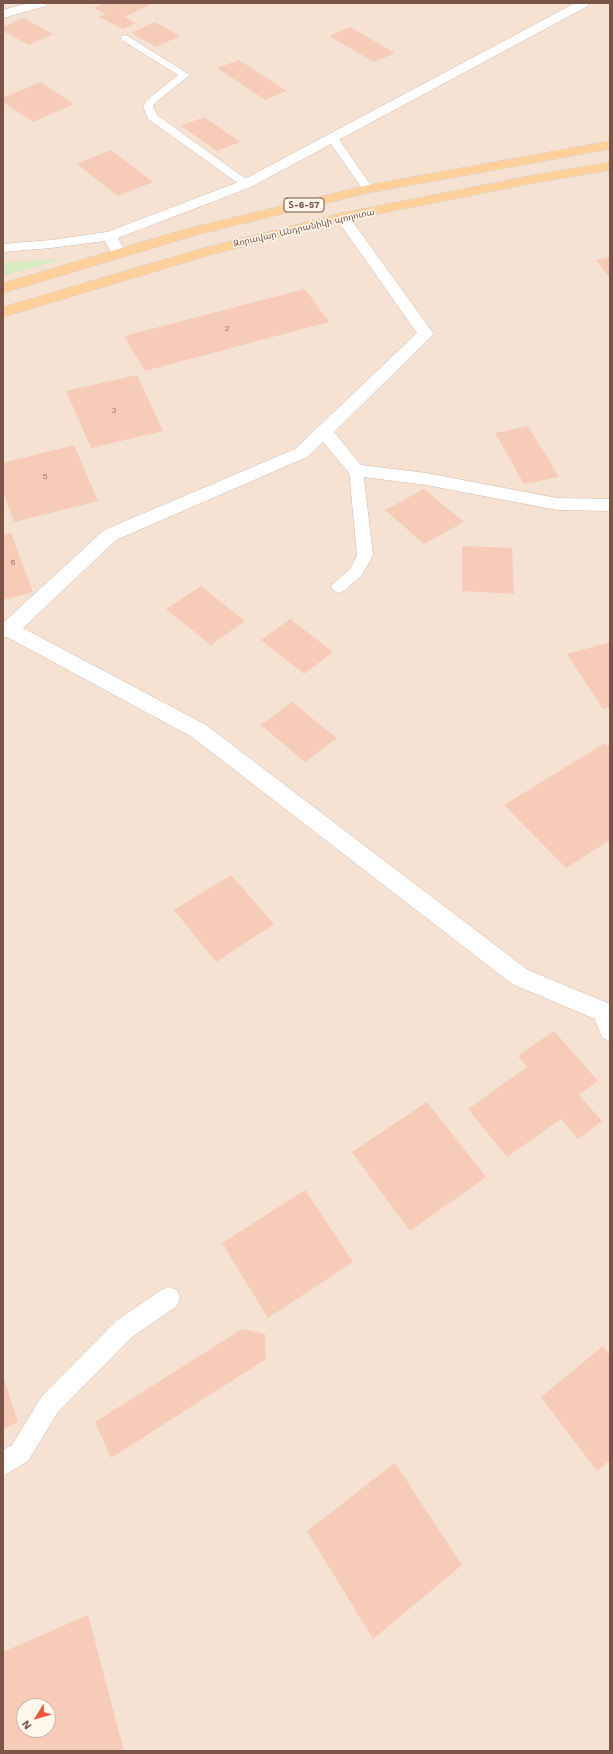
<!DOCTYPE html>
<html>
<head>
<meta charset="utf-8">
<style>
	body { margin:0 }
	#map { position:relative; width:613px; height:1754px; overflow:hidden; background:#fef1e4; font-family:"Work Sans",sans-serif }
	canvas { display:block }
	.frame { position:absolute; inset:0; border:4px solid #795447; pointer-events:none }
	.north { position:absolute; left:16px; top:1698px; width:40px; height:40px; box-sizing:border-box; background:#fff6ec; border:1px solid #c9b5aa; border-radius:50%; rotate:233deg; font-size:11px; font-weight:700; line-height:16px; text-align:center; color:#795447 }
	.north::after { content:''; display:block; margin:auto; width:14px; height:18px; background:#f15740; clip-path:polygon(50% 0,100% 100%,50% 72%,0 100%) }
</style>
</head>
<body>
<div id="map">
<canvas width="613" height="1754"></canvas>
<div class="frame"></div>
<div class="north">N</div>
</div>
<script>
const ctx = document.querySelector('canvas').getContext('2d');
ctx.lineJoin = 'round';
function fillPath(path, color) {
  ctx.fillStyle = color;
  ctx.fill(path, 'evenodd');
}
function toPath(rows) {
  const path = new Path2D();
  for (const r of rows) {
    path.moveTo(r[0], r[1]);
    for (let i = 2; i < r.length; i += 2) path.lineTo(r[i], r[i + 1]);
  }
  return path;
}
function stroke(path, color, width, dash) {
  ctx.strokeStyle = color;
  ctx.lineWidth = width;
  ctx.lineCap = dash ? 'butt' : 'round';
  ctx.setLineDash(dash || []);
  ctx.stroke(path);
}
function write(font, color, halo, rows, align = 'center') {
  ctx.font = font + ' "Work Sans","Noto Sans Armenian",sans-serif';
  ctx.lineWidth = 3;
  ctx.setLineDash([]);
  ctx.textBaseline = 'middle';
  ctx.strokeStyle = halo;
  ctx.fillStyle = color;
  for (const [text, x, y, turn = 0] of rows) {
    ctx.save();
    ctx.translate(x, y);
    ctx.rotate((+turn || 0) * Math.PI / 180);
    ctx.textAlign = isNaN(turn) ? turn : align;
    if (halo) ctx.strokeText(text, 0, 0);
    ctx.fillText(text, 0, 0);
    ctx.restore();
  }
}
const residential = toPath([
	[3,3,610,3,610,1751,3,1751],
	[24,1706,48,1706,48,1730,24,1730]
]);
const green = toPath([
	[63,259,3,276,3,263]
]);
const building = toPath([
	[104,3,147,3,150,5,124,17,136,23,123,29,99,17,106,14,93,8],
	[23,18,53,34,29,45,3,31,3,27],
	[155,22,180,36,156,47,131,33],
	[350,27,395,53,374,62,329,36],
	[239,60,287,91,265,100,217,68],
	[40,82,74,104,33,122,3,102,3,98],
	[204,117,240,142,217,151,181,126],
	[111,150,153,182,118,196,77,164],
	[610,257,610,278,596,260],
	[305,289,329,322,145,371,124,336],
	[137,375,163,431,91,448,66,391],
	[528,426,559,477,524,484,495,433],
	[74,445,98,501,14,522,3,492,3,463],
	[424,489,464,522,424,544,385,510],
	[11,533,33,592,3,600,3,535],
	[462,546,512,548,514,594,462,591],
	[201,586,245,621,211,645,166,609],
	[290,619,333,652,304,674,261,640],
	[610,642,610,707,603,709,567,654],
	[292,702,337,738,305,762,261,725],
	[605,743,610,747,610,840,566,868,504,805],
	[231,875,274,924,216,962,174,910],
	[554,1031,598,1081,579,1095,602,1121,578,1139,561,1119,507,1157,468,1109,527,1067,518,1056],
	[427,1102,486,1177,410,1231,352,1152],
	[305,1190,353,1262,268,1318,222,1243],
	[242,1329,265,1334,266,1359,111,1458,95,1422],
	[603,1346,610,1355,610,1460,597,1471,541,1397],
	[3,1376,18,1422,3,1429],
	[395,1463,462,1565,373,1639,307,1531],
	[88,1615,124,1751,3,1751,3,1652],
	[24,1706,48,1706,48,1730,24,1730]
]);
const service = toPath([
	[126,35,190,75,156,102,153,106,157,115,250,182,252,184,250,186,242,186,148,119,143,106,147,100,178,75,122,40,121,38,122,36,126,35],
	[332,134,336,135,372,187,374,189,372,191,364,191,326,137,332,134],
	[356,465,361,467,363,470,373,555,362,575,344,591,339,593,334,591,331,587,334,583,351,568,357,555,349,470,351,467,356,465],
	[169,1287,177,1290,180,1298,177,1306,132,1337,58,1412,28,1461,3,1476,3,1450,12,1445,42,1396,116,1321,161,1290,169,1287]
]);
const minor = toPath([
	[28,3,48,3,46,6,3,18,3,10,28,3],
	[575,3,590,3,588,6,251,187,118,238,126,253,123,256,118,258,113,256,105,241,51,248,3,252,3,244,51,240,107,232,241,181,575,3],
	[342,213,347,214,434,334,334,432,361,465,426,473,557,498,610,499,610,511,557,510,426,485,356,476,350,474,323,442,307,457,116,540,23,628,206,725,528,970,610,1004,610,1041,602,1038,595,1019,512,984,192,737,7,637,3,637,3,623,104,530,295,449,417,333,335,217,337,214,342,213]
]);
const primary = toPath([
	[610,141,610,149,368,193,196,235,3,293,3,283,186,229,368,185,610,141],
	[610,162,610,170,534,183,343,221,210,255,3,317,3,307,200,249,342,213,534,175,610,162]
]);
const numberNames = [
	["2",227,329],
	["3",114,411],
	["5",45,477],
	["6",13,563]
];
const shields = [
	[304,205,40]
];
const shieldNames = [
	["Տ-6-57",304,205]
];
const farStreetnames = [
	["Զորավար Անդրանիկի պողոտա",304,228,-13]
];
fillPath(residential, '#f6e2d2');
fillPath(green, '#d7edc1');
fillPath(building, '#f6ccb9');
stroke(service, '#d3baac', 1);
stroke(minor, '#d3baac', 1);
stroke(primary, '#d9cfcb', 1);
fillPath(service, '#fff');
fillPath(minor, '#fff');
fillPath(primary, '#ffd09a');
write('8px', '#987264', null, numberNames);
for (const [x, y, w] of shields) {
  const box = new Path2D();
  box.roundRect(x - w / 2, y - 7, w, 14, 3);
  ctx.fillStyle = '#fff6ec';
  ctx.fill(box);
  stroke(box, '#795447', 1);
}
write('bold 9px', '#795447', null, shieldNames);
write('9px', '#795447', '#fff6ec', farStreetnames);
</script>
</body>
</html>
